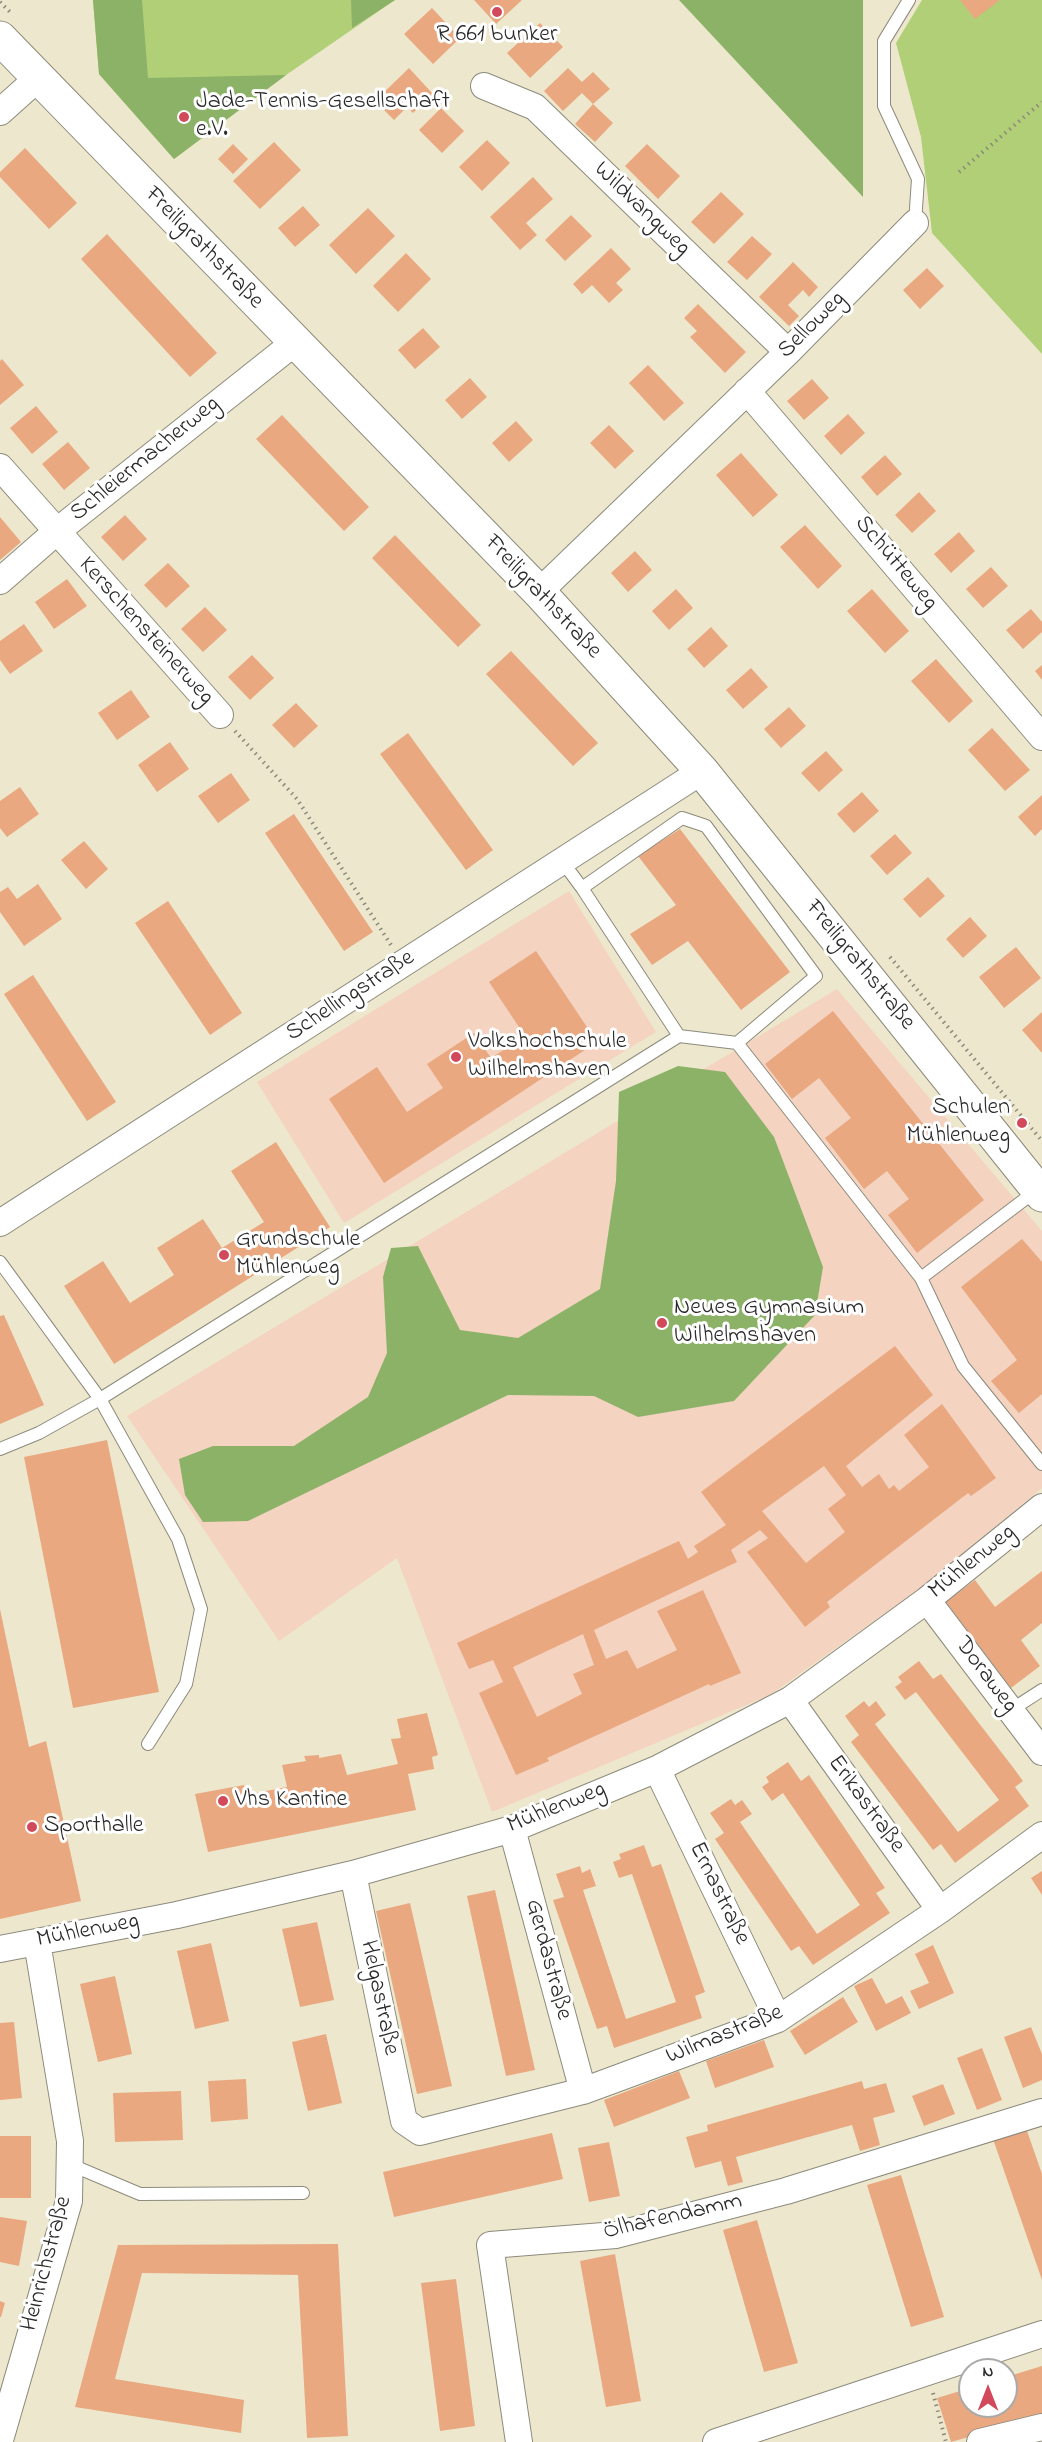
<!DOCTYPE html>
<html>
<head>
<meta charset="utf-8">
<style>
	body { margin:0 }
	#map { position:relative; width:1042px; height:2442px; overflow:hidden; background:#ede8cd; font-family:"Indie Flower",sans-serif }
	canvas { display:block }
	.north { position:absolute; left:958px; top:2358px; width:60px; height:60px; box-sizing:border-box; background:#fff; border:2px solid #aaa; border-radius:50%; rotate:0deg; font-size:16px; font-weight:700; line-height:24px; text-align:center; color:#2b2b2b }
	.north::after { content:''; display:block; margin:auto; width:21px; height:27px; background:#d1495b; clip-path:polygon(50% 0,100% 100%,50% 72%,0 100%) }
</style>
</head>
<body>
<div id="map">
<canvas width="1042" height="2442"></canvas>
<div class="north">N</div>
</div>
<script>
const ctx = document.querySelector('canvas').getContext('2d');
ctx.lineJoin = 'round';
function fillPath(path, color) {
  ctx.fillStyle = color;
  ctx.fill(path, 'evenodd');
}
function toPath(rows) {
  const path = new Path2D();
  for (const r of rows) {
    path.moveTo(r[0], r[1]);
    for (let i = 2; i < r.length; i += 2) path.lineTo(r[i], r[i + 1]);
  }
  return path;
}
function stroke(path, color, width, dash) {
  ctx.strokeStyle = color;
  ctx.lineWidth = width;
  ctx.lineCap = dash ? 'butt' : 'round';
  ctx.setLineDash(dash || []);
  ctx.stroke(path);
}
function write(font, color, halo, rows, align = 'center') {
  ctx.font = font + ' "Indie Flower",sans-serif';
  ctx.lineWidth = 6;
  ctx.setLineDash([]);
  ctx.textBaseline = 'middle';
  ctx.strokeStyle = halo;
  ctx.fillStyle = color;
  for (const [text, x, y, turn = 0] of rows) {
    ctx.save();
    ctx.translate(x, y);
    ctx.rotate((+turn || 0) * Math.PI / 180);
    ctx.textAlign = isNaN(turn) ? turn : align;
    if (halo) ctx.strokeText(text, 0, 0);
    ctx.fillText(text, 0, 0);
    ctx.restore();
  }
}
const built = toPath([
	[569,891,656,1032,344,1223,257,1082],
	[837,989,1042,1231,1042,1488,916,1591,770,1695,492,1812,397,1558,279,1641,127,1416]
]);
const green = toPath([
	[93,0,395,0,286,75,174,159,99,74],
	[922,0,1042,0,1042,354,932,233,921,137,896,43]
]);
const forest = toPath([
	[93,0,142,0,148,78,286,75,174,159,99,74],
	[351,0,395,0,352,28],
	[679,0,863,0,863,197],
	[678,1066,725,1072,774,1137,823,1267,815,1315,734,1401,638,1417,594,1396,508,1395,248,1521,203,1522,185,1495,179,1459,213,1446,294,1446,368,1397,387,1353,383,1277,391,1248,418,1246,460,1330,518,1338,600,1289,616,1181,619,1092]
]);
const building = toPath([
	[474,0,522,0,496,24],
	[960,0,1000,0,975,19],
	[432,8,460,38,433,64,404,34],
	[540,23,563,47,530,78,507,53],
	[409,68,433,94,413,113,407,107,394,120,375,101],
	[568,68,582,82,593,72,610,89,593,104,582,93,563,111,544,91],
	[593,104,613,123,595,142,575,124],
	[441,108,464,131,442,153,419,130],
	[487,140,510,163,482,191,459,167],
	[274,142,301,170,260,209,233,181],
	[233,144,248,159,233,174,218,159],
	[647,144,680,176,658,199,625,166],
	[25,148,77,203,49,229,0,177,0,172],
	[533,177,553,199,526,223,537,235,520,250,490,217],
	[721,192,744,214,714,244,691,222],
	[303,206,320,225,295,247,278,228],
	[368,208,395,236,356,274,329,245],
	[571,215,592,236,565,261,545,240],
	[107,234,217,353,190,377,81,259],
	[752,236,772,254,747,280,727,262],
	[611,248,631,269,616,283,623,290,609,303,592,285,582,294,573,284],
	[406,253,431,279,398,312,373,286],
	[793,262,818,287,809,297,803,290,788,305,799,316,789,326,759,297],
	[927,268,944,286,920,309,903,290],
	[698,304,746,352,725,373,690,337,697,331,684,318],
	[423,328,440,347,415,369,398,350],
	[2,359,24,385,0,405,0,361],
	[648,365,684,403,664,421,629,383],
	[470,378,487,397,462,419,445,400],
	[812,379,829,398,804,420,787,401],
	[36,406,58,432,32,454,10,428],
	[848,414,865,433,841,455,824,436],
	[282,415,369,507,344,531,256,439],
	[516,421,533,440,509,462,492,443],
	[609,425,634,451,615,469,590,443],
	[68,442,90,468,64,490,42,464],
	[741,453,778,495,753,517,716,475],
	[885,455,902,474,877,496,861,477],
	[919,492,936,511,912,533,895,515],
	[125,515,147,539,123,561,101,537],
	[0,517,21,542,0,560],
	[805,525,842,566,818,589,780,547],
	[959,532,975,551,951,573,934,554],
	[395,535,481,625,458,647,372,558],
	[635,551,652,570,628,592,611,573],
	[168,563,190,586,166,608,144,585],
	[991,567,1008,586,983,608,966,589],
	[67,579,87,606,54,629,35,602],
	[676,589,693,608,669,630,652,611],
	[872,589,909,631,885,653,847,611],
	[205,607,227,630,203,652,181,629],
	[1031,609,1042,622,1042,632,1023,649,1006,630],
	[24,624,43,651,10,674,0,660,0,641],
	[711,627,728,646,704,668,687,649],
	[511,651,598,743,573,766,486,674],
	[252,655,274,678,250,700,228,677],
	[936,659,973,701,949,723,911,681],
	[1042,665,1042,680,1035,671],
	[751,668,768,687,743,709,726,690],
	[131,690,150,717,117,740,98,713],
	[296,703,318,726,294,748,272,725],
	[789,707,806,726,781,748,764,729],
	[992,728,1030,770,1005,791,968,750],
	[408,733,493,850,466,870,380,754],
	[170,742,189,769,157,792,138,765],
	[826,751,843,770,819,792,801,773],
	[231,773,250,800,218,823,198,796],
	[20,787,39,814,7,837,0,828,0,801],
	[862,792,879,811,854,833,837,814],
	[1042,795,1042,829,1035,836,1018,817],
	[294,814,373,932,344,951,265,833],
	[680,829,790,972,741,1010,688,941,652,965,630,934,676,905,638,856],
	[895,834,912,853,887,875,870,856],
	[84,841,108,869,86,889,61,860],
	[928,877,945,896,920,918,903,899],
	[38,884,62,919,24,946,0,912,0,892,8,887,17,899],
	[168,901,242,1013,210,1035,135,923],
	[970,917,987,936,963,958,946,939],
	[1016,947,1041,978,1004,1008,979,977],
	[536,951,597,1042,384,1183,329,1099,377,1067,407,1112,443,1088,427,1064,474,1033,491,1058,525,1036,489,982],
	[33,975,116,1102,87,1121,4,994],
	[833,1011,984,1200,917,1253,888,1215,909,1199,887,1171,864,1189,825,1138,851,1118,819,1078,792,1099,765,1064],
	[1042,1012,1042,1053,1022,1030],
	[276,1142,330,1227,114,1364,64,1286,103,1261,130,1303,174,1275,157,1248,203,1219,222,1248,264,1222,231,1171],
	[1022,1239,1042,1262,1042,1394,1019,1413,991,1381,1017,1360,961,1287],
	[4,1315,44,1405,0,1424,0,1316],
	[895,1346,933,1395,846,1466,862,1487,879,1474,889,1489,894,1485,899,1491,929,1467,904,1435,942,1404,996,1478,971,1496,968,1493,827,1602,830,1607,805,1627,747,1552,768,1538,760,1530,731,1550,737,1562,594,1630,606,1659,627,1650,637,1669,677,1650,657,1611,703,1590,741,1673,710,1686,709,1684,547,1758,549,1761,516,1775,479,1693,503,1682,493,1660,469,1669,457,1643,679,1541,688,1559,698,1552,694,1546,726,1525,701,1492],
	[824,1466,846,1495,828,1509,845,1532,806,1563,762,1511],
	[583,1634,594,1665,573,1674,582,1694,537,1717,513,1667],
	[107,1440,159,1692,73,1708,24,1457],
	[1042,1571,1042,1623,1021,1640,1040,1666,1011,1688,946,1602,975,1580,995,1607],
	[0,1609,29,1747,46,1741,81,1901,0,1919],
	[919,1661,933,1679,941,1674,1012,1766,1023,1781,1015,1787,1029,1806,955,1863,941,1844,933,1850,851,1742,859,1735,845,1716,864,1701,869,1707,876,1701,886,1715,875,1724,958,1832,999,1800,916,1692,905,1700,895,1687,902,1682,898,1677],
	[427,1713,438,1755,432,1757,434,1769,408,1774,416,1810,208,1852,195,1794,244,1785,245,1795,287,1787,282,1765,306,1761,304,1756,319,1755,319,1758,341,1754,347,1775,398,1764,391,1739,401,1738,397,1719],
	[788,1762,801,1781,809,1775,885,1888,876,1893,890,1913,813,1965,799,1946,791,1951,715,1839,724,1833,710,1813,731,1799,735,1805,742,1800,752,1814,740,1822,817,1934,860,1905,783,1793,772,1801,762,1787,769,1782,766,1777],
	[644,1845,652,1867,661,1864,705,1992,695,1996,702,2018,614,2048,607,2026,597,2029,553,1900,564,1897,556,1874,580,1866,582,1873,590,1869,596,1886,583,1890,626,2019,676,2002,632,1874,619,1878,613,1862,621,1859,619,1854],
	[1042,1871,1042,1895,1031,1878],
	[495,1890,535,2070,506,2076,467,1896],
	[410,1903,452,2086,417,2094,376,1911],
	[317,1922,334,2000,300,2007,282,1929],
	[211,1943,229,2021,195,2029,177,1951],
	[933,1945,954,1993,919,2009,910,1991,929,1983,915,1954],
	[115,1976,132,2054,98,2062,80,1984],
	[872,1978,886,2004,902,1996,911,2013,876,2031,854,1986],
	[843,1997,858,2022,805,2055,790,2031],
	[14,2022,22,2098,0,2100,0,2023],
	[1031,2027,1042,2054,1042,2080,1023,2088,1004,2037],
	[326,2034,342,2103,308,2111,292,2042],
	[764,2040,774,2067,715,2088,706,2061],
	[982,2048,1002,2100,977,2110,957,2058],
	[679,2071,690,2098,614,2127,604,2100],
	[246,2079,248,2119,211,2122,208,2081],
	[862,2081,864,2089,886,2083,895,2112,873,2118,880,2145,860,2151,852,2125,736,2157,743,2182,728,2186,721,2161,695,2168,686,2137,708,2131,707,2125],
	[943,2084,955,2114,924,2126,912,2096],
	[181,2091,183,2140,115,2142,113,2093],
	[1026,2128,1042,2174,1042,2280,993,2139],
	[552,2133,563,2179,394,2217,383,2172],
	[0,2136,31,2136,31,2198,0,2198],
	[609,2142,620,2196,589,2202,578,2148],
	[901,2175,944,2317,911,2327,867,2185],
	[0,2217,27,2221,19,2266,0,2262],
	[757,2220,798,2363,764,2372,723,2230],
	[338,2244,348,2436,307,2438,298,2275,142,2273,115,2379,244,2400,241,2433,75,2407,118,2245],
	[615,2254,641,2401,606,2407,580,2261],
	[456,2279,475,2426,440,2431,421,2283],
	[0,2301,5,2303,1,2317,0,2317],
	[1042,2366,1042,2416,951,2442,937,2398,970,2388,970,2406,1006,2406,1006,2377]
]);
const path = toPath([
	[0,2,10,12],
	[959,172,1042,102],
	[235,731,297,799,391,945],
	[890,957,1042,1141],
	[933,2393,946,2442]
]);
const lane = toPath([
	[909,0,884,41,884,106,918,179,915,223],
	[562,861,582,888,682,818,706,826,816,976,737,1043,921,1278,963,1366,1042,1464],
	[679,1036,737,1043],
	[0,1262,100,1399,178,1539,201,1609,186,1684,148,1744],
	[921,1278,1037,1190],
	[0,1449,39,1433,100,1399,679,1036,582,888],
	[1011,1710,1042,1690],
	[69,2164,140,2194,303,2193]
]);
const street = toPath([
	[484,86,535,107,788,352],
	[0,112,38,78],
	[747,391,1042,737],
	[0,467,220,715],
	[0,581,56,532,294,343],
	[539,592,788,352,915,223],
	[0,1223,702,771],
	[927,1600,1042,1752],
	[790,1700,940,1910],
	[657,1769,778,2019],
	[512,1829,583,2091],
	[353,1874,404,2121,420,2132,583,2091,778,2019,940,1910,1042,1835],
	[0,1949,177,1915,353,1874,512,1829,657,1769,790,1700,927,1600,1042,1507],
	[0,2440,69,2201,70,2141,37,1942],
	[519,2442,490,2245,616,2235,786,2191,1042,2112],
	[716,2442,1042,2334],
	[980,2442,1042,2427]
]);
const secondary = toPath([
	[0,38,539,592,702,771,1042,1195]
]);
const markers = [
	[497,12,6,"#d1495b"],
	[184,117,6,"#d1495b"],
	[456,1057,6,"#d1495b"],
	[1022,1123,6,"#d1495b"],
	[224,1255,6,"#d1495b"],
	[662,1323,6,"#d1495b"],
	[223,1801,6,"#d1495b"],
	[32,1827,6,"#d1495b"]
];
const poiNames = [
	["R 661 bunker",497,36,"center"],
	["Jade-Tennis-Gesellschaft",196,103],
	["e.V.",196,131],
	["Volkshochschule",468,1043],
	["Wilhelmshaven",468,1071],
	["Schulen",1010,1109,"right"],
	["Mühlenweg",1010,1137,"right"],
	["Grundschule",236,1241],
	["Mühlenweg",236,1269],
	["Neues Gymnasium",674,1309],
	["Wilhelmshaven",674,1337],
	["Vhs Kantine",235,1801],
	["Sporthalle",44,1827]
];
const streetNames = [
	["Wildvangweg",641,210,44],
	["Freiligrathstraße",203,249,46],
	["Selloweg",813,326,-45],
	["Schleiermacherweg",146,460,-39],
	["Schütteweg",895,564,50],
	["Freiligrathstraße",542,598,47],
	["Kerschensteinerweg",145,632,48],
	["Freiligrathstraße",859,966,51],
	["Schellingstraße",351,997,-33],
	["Mühlenweg",973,1563,-39],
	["Doraweg",985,1676,53],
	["Erikastraße",865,1805,54],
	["Mühlenweg",557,1809,-22],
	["Ernastraße",718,1894,64],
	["Mühlenweg",88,1932,-11],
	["Gerdastraße",547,1960,75],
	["Helgastraße",378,1998,78],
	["Wilmastraße",725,2036,-22],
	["Ölhafendamm",673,2218,-13],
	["Heinrichstraße",48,2264,-75]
];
fillPath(built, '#f4d3c0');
fillPath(green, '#b0cf77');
fillPath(forest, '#8cb268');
fillPath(building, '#e9a880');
stroke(lane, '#8c8a7c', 14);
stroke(street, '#8c8a7c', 28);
stroke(secondary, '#8c8a7c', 35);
stroke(path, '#8c8a7c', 4, [1.5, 4.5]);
stroke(lane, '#fff', 12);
stroke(street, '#fff', 26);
stroke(secondary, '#fff', 33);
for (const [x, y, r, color] of markers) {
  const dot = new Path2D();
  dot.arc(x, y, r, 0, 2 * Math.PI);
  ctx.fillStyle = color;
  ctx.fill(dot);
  stroke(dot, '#fff', 2);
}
write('24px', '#2b2b2b', '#fff', poiNames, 'left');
write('24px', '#2b2b2b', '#fff', streetNames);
</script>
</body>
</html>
